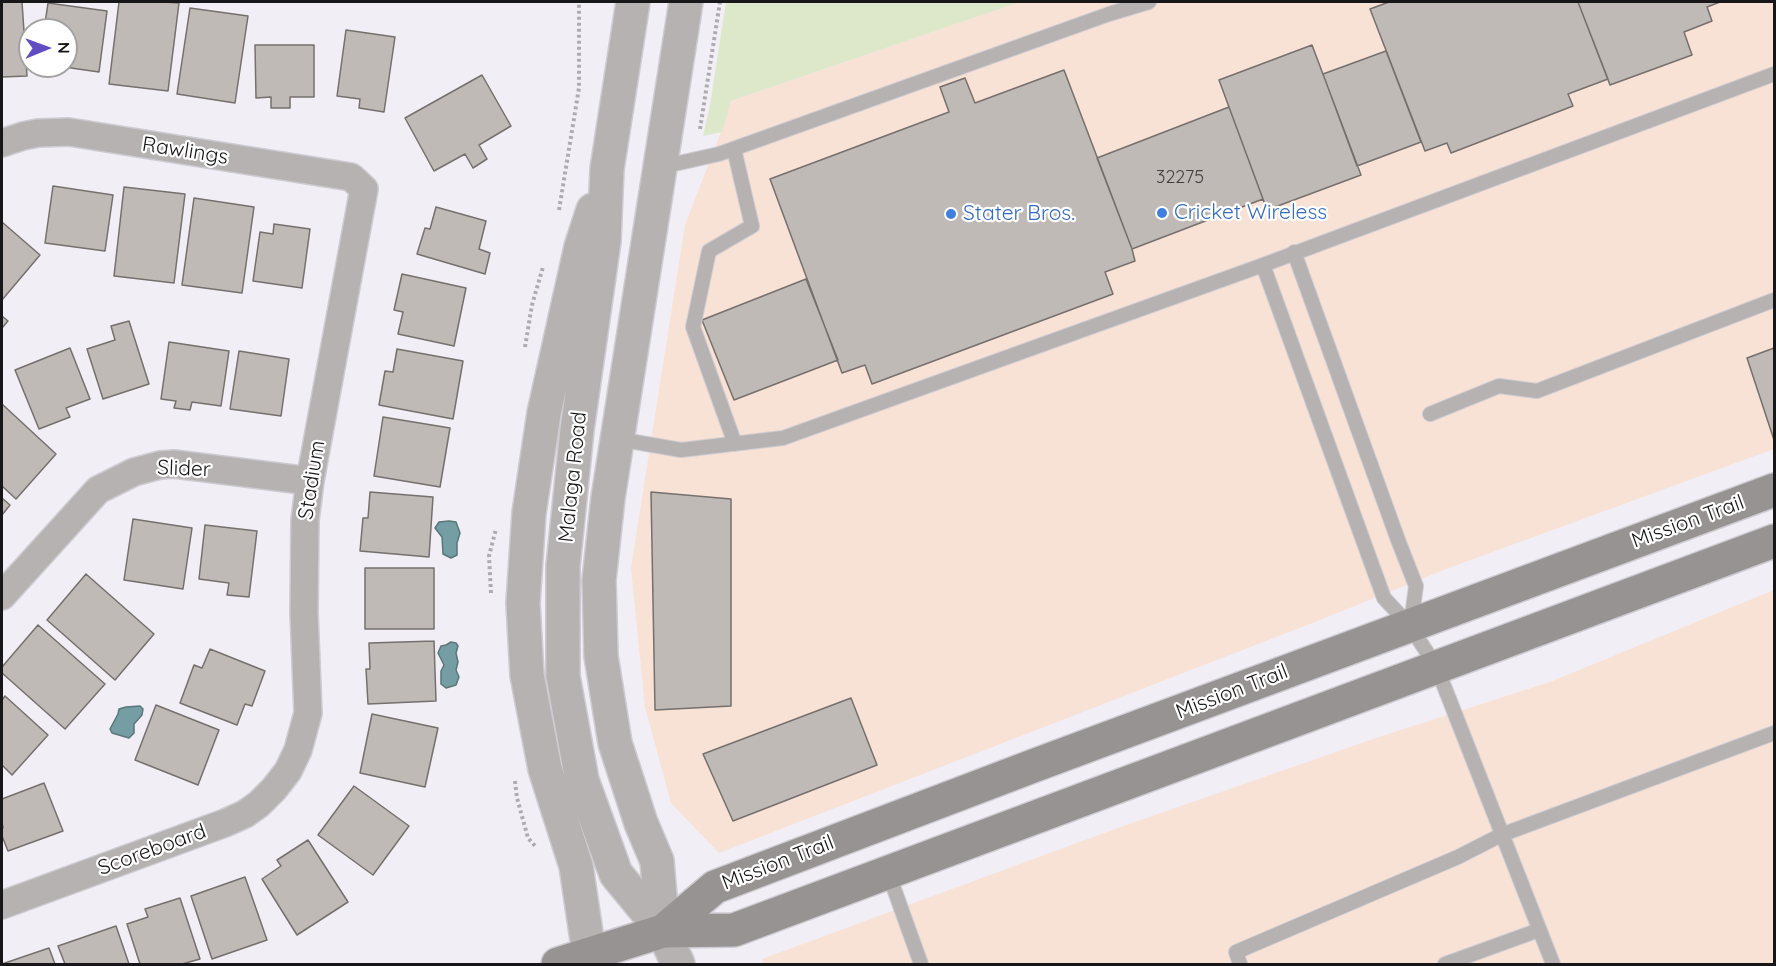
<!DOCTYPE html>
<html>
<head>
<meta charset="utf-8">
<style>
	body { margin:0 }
	#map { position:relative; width:1776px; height:966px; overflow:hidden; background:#f1eff5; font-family:Quicksand,sans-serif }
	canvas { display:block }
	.frame { position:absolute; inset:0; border:3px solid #171719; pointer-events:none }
	.north { position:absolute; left:18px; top:18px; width:60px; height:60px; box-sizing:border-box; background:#fff; border:2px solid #a2a2a3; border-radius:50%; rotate:89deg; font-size:16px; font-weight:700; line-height:24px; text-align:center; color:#171719 }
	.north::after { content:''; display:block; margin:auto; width:21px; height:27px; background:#614cc4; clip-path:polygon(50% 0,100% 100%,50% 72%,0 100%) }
</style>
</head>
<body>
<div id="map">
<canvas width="1776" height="966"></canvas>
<div class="frame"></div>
<div class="north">N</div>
</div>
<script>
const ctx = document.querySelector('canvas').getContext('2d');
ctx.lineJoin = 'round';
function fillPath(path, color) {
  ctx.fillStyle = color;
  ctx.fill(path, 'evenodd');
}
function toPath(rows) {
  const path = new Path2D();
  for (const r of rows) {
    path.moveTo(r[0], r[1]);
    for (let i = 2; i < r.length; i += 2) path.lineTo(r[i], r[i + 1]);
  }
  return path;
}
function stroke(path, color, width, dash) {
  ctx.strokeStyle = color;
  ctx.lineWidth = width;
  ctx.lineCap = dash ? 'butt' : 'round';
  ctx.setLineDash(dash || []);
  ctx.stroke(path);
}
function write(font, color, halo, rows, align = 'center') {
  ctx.font = font + ' Quicksand,sans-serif';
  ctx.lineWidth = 4.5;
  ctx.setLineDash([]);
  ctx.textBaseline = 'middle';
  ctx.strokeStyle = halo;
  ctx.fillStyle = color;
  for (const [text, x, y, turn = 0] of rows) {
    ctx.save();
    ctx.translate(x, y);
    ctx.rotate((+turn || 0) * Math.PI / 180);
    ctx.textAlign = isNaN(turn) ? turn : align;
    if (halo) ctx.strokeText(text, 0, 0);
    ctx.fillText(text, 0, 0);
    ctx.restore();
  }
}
const commercial = toPath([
	[1020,2,1774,2,1774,449,1446,569,1320,620,719,853,671,803,645,707,631,568,685,225,721,132,731,101],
	[1774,590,1774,964,763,964,762,959,1115,829,1376,738,1550,682]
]);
const green = toPath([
	[726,2,1020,2,731,101,722,132,703,136,710,105]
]);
const water = toPath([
	[449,521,456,522,460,533,457,543,457,555,451,558,443,554,442,537,435,528,439,522,449,521],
	[451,642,456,643,458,646,456,653,458,662,456,670,459,677,456,685,446,688,441,684,441,671,444,665,438,653,441,646,446,645,451,642],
	[140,706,143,709,142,715,134,724,134,733,129,738,112,733,110,729,118,714,119,709,126,707,140,706]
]);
const building = toPath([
	[2,2,22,2,27,76,2,77,2,2],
	[119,2,165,2,179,3,168,91,109,84,119,2],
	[1389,2,1578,2,1608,79,1568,94,1573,106,1451,153,1447,143,1425,151,1370,9,1389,2],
	[1578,2,1720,2,1707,7,1712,21,1684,32,1692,55,1610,85,1578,2],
	[48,3,107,11,99,72,64,67,66,66,66,30,44,30,48,3],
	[190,8,248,16,235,103,177,94,190,8],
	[346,30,395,37,384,112,359,108,360,99,337,96,346,30],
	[255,45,314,45,314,97,290,97,290,108,271,108,271,97,256,98,255,45],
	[1312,45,1361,175,1267,210,1219,80,1312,45],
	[1386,51,1421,142,1357,166,1323,74,1386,51],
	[1064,70,1132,249,1135,261,1105,272,1113,294,872,384,865,365,842,373,770,179,949,112,940,87,965,78,975,103,1064,70],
	[482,75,511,126,479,145,487,159,473,168,465,154,434,171,405,118,482,75],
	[1229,107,1263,199,1132,249,1097,158,1229,107],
	[53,186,113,195,105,251,45,243,53,186],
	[124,187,185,194,174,283,114,276,124,187],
	[194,198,254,207,242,293,182,285,194,198],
	[436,207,486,221,479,249,490,253,485,274,417,254,425,228,430,229,436,207],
	[2,222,40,255,2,300,2,222],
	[274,224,310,229,302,288,253,281,260,232,273,234,274,224],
	[402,274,466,288,454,346,398,334,403,312,394,310,402,274],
	[806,279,838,360,734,400,702,320,806,279],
	[2,316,8,321,2,328,2,316],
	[129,321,149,384,103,399,87,349,115,340,111,326,129,321],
	[169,342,229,351,221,406,192,402,190,410,174,408,176,401,161,399,169,342],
	[70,348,90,399,66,408,70,417,39,429,15,370,70,348],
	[1774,348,1774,440,1747,358,1774,348],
	[397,349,463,361,453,419,379,405,385,371,393,372,397,349],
	[239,351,289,359,281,416,230,409,239,351],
	[2,404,56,454,16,499,2,486,2,404],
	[383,417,450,428,440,487,374,476,383,417],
	[370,492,433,497,429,557,360,551,363,518,368,518,370,492],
	[651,492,731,499,731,706,655,710,651,492],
	[2,498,10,505,2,515,2,498],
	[133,519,192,528,183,589,124,580,133,519],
	[205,525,257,531,249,597,227,595,229,583,199,579,205,525],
	[365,568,434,568,434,629,365,629,365,568],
	[86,574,154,634,115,680,47,620,86,574],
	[38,625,105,684,65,729,2,673,2,667,38,625],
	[434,641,436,701,368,704,366,669,370,669,369,643,434,641],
	[210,649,265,671,252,706,245,704,237,725,180,703,194,665,202,668,210,649],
	[5,696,48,735,12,775,2,765,2,700,5,696],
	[851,698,877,765,733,821,703,754,851,698],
	[156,705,219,730,198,785,135,760,156,705],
	[372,714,438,728,425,787,360,773,372,714],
	[44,783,63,831,8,851,2,836,2,828,3,828,2,823,2,799,44,783],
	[354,786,409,826,373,875,318,835,354,786],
	[308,840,348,902,297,935,262,879,281,866,277,860,308,840],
	[245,877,267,940,212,959,191,896,245,877],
	[180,898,200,959,182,964,140,964,127,924,148,917,145,909,180,898],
	[116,926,129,964,65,964,58,946,116,926],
	[49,948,55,964,2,964,49,948]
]);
const path = toPath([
	[700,129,720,2],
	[559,210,579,88,579,2],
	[525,347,532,305,543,267],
	[491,593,489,556,496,529],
	[515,781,517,798,528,838,536,847]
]);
const service = toPath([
	[734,149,752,226,709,251,693,327,735,444],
	[661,167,719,154,1109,14,1149,2],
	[1294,252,1398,540,1416,586,1411,624],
	[1263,265,1384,598,1410,626,1437,668,1553,964],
	[1430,414,1499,386,1537,391,1774,300],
	[618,439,681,450,783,438,1263,265,1774,74],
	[888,872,921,964],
	[1240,964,1236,952,1458,857,1501,835,1774,733],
	[1445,964,1539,930]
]);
const minor = toPath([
	[2,143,23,136,38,133,69,132,351,177,364,189,310,481,305,520,304,613,308,713,298,750,288,771,274,789,259,804,245,814,225,823,2,905],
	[2,596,98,490,134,472,160,465,174,464,310,481]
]);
const tertiary = toPath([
	[633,2,607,169,604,241,577,430,563,566,563,676,582,780,616,874,663,931,678,964],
	[663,931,657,861,641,823,615,743,601,656,599,580,608,498,686,2],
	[589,953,576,866,545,769,527,675,523,603,529,513,544,413,581,247,593,210]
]);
const secondary = toPath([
	[663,931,715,887,1033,766,1774,490],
	[558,964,663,931,734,930,1774,541]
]);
const markers = [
	[1162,213,6,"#3f7fe0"],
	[951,214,6,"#3f7fe0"]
];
const numberNames = [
	["32275",1180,178]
];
const streetNames = [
	["Rawlings",185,151,9],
	["Slider",184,469,2],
	["Malaga Road",573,477,-84],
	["Stadium",312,480,-81],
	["Mission Trail",1688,522,-20],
	["Mission Trail",1232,692,-21],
	["Scoreboard",152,850,-20],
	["Mission Trail",778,863,-21]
];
const shopNames = [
	["Cricket Wireless",1174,213],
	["Stater Bros.",963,214]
];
fillPath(commercial, '#f8e1d5');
fillPath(green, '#dde8cb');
fillPath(water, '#759ea4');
stroke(water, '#59767a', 1.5);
fillPath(building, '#c0bab7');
stroke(building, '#75706d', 1.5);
stroke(service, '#ceccd2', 16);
stroke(minor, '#ceccd2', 30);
stroke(tertiary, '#ceccd2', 36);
stroke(secondary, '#ceccd2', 36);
stroke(path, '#aeacb1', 4, [3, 3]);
stroke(service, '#b5b2b1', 14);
stroke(minor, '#b5b2b1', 27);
stroke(tertiary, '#b5b2b1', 33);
stroke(secondary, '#979392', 33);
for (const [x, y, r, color] of markers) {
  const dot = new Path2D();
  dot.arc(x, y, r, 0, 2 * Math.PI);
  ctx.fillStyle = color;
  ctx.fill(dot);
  stroke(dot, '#fff', 2);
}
write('18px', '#414040', null, numberNames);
write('21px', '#171719', '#fff', streetNames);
write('21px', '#366cbe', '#fff', shopNames, 'left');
</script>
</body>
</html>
